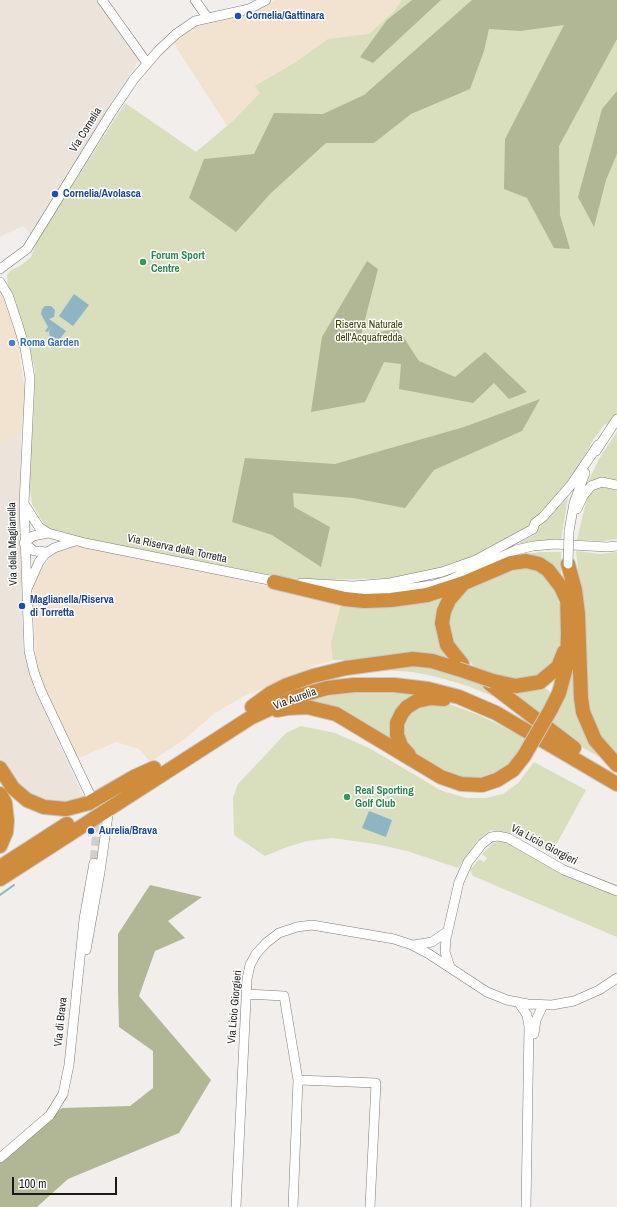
<!DOCTYPE html>
<html>
<head>
<meta charset="utf-8">
<style>
	body { margin:0 }
	#map { position:relative; width:617px; height:1207px; overflow:hidden; background:#f1eeec; font-family:"Archivo Narrow",sans-serif }
	canvas { display:block }
	.scale { position:absolute; left:12px; top:1177px; width:105px; height:18px; box-sizing:border-box; border:2px solid #1b1a19; border-top:0; padding-left:5px; font-size:12px; line-height:14px; white-space:nowrap; color:#1b1a19; -webkit-text-stroke:3px #fff; paint-order:stroke }
</style>
</head>
<body>
<div id="map">
<canvas width="617" height="1207"></canvas>
<div class="scale">100 m</div>
</div>
<script>
const ctx = document.querySelector('canvas').getContext('2d');
ctx.lineJoin = 'round';
function fillPath(path, color) {
  ctx.fillStyle = color;
  ctx.fill(path, 'evenodd');
}
function toPath(rows) {
  const path = new Path2D();
  for (const r of rows) {
    path.moveTo(r[0], r[1]);
    for (let i = 2; i < r.length; i += 2) path.lineTo(r[i], r[i + 1]);
  }
  return path;
}
function stroke(path, color, width, dash) {
  ctx.strokeStyle = color;
  ctx.lineWidth = width;
  ctx.lineCap = dash ? 'butt' : 'round';
  ctx.setLineDash(dash || []);
  ctx.stroke(path);
}
function write(font, color, halo, rows, align = 'center') {
  ctx.font = font + ' "Archivo Narrow",sans-serif';
  ctx.lineWidth = 3;
  ctx.setLineDash([]);
  ctx.textBaseline = 'middle';
  ctx.strokeStyle = halo;
  ctx.fillStyle = color;
  for (const [text, x, y, turn = 0] of rows) {
    ctx.save();
    ctx.translate(x, y);
    ctx.rotate((+turn || 0) * Math.PI / 180);
    ctx.textAlign = isNaN(turn) ? turn : align;
    if (halo) ctx.strokeText(text, 0, 0);
    ctx.fillText(text, 0, 0);
    ctx.restore();
  }
}
const built = toPath([
	[0,0,98,0,140,59,51,199,31,234,23,226,0,237],
	[21,433,20,516,23,649,34,688,84,798,71,803,57,802,25,792,8,773,0,758,0,443]
]);
const industrial = toPath([
	[275,0,402,0,394,11,369,34,216,135,227,126,173,42,204,21,257,9],
	[0,289,10,312,20,342,20,360,25,392,21,433,0,443],
	[78,546,146,558,342,603,333,636,333,660,313,666,293,678,246,695,215,713,185,739,150,762,139,749,116,742,77,759,42,681,36,658,32,597,34,584,40,571,52,556,60,549]
]);
const green = toPath([
	[402,0,617,0,617,428,605,424,593,440,574,475,543,515,520,533,492,548,447,567,397,578,322,580,287,578,57,533,47,529,32,504,29,480,34,410,35,369,22,323,8,285,7,275,11,270,20,266,31,257,37,241,125,103,196,152,234,120,260,93,255,86,296,62,328,39,369,34,394,11],
	[617,432,617,481,600,478,588,482,599,459],
	[601,487,617,490,617,539,603,541,577,540,587,498,592,490],
	[568,497,561,539,535,541,512,547,534,535,540,526],
	[576,551,600,554,617,552,617,761,607,751,587,711,582,604],
	[541,552,561,552,561,578,525,554],
	[528,567,545,576,557,594,560,607,560,645,556,656,551,664,544,672,535,677,520,680,500,678,474,666,455,648,448,624,451,609,460,595,470,587,508,570],
	[447,594,437,625,441,648,452,663,333,660,331,643,341,604],
	[573,653,576,699,605,760,565,738,549,725],
	[419,663,472,678,507,702,468,686,437,677,413,672,368,669],
	[543,687,548,690,552,696,540,715,505,689],
	[383,690,423,694,413,697,392,741,302,702,344,693],
	[446,703,479,715,527,739,513,763,484,779,454,777,411,752,400,733,411,708],
	[301,726,335,733,369,748,442,791,467,798,486,798,503,794,518,783,534,762,586,790,551,854,517,834,491,830,479,839,458,868,407,851,376,844,332,838,307,841,287,847,265,856,234,835,233,798,238,784,286,733],
	[504,840,559,872,617,896,617,937,473,876,470,870,479,859,484,862,487,858,482,854,493,843]
]);
const forest = toPath([
	[412,0,441,0,373,63,360,57,387,20],
	[472,0,617,0,617,39,559,146,560,215,570,249,554,248,527,198,504,189,505,139,564,25,520,31,489,29,484,51,470,89,411,114,374,143,326,143,271,193,236,232,189,198,204,159,254,154,274,113,323,114,364,95],
	[617,91,617,154,606,180,594,227,578,197,602,109],
	[367,261,378,269,361,335,398,329,419,361,455,377,485,352,527,392,509,399,494,383,473,403,399,389,401,364,384,362,365,402,311,412,322,337],
	[540,399,522,431,434,470,405,508,353,498,293,493,294,507,330,527,321,567,272,535,232,522,245,458,335,464,464,427],
	[150,885,202,897,168,921,185,938,155,951,139,996,211,1080,179,1133,68,1179,37,1207,0,1207,0,1163,62,1108,130,1106,153,1088,153,1051,119,1027,118,992,118,934]
]);
const water = toPath([
	[74,294,89,305,73,326,59,316],
	[45,306,51,306,55,310,54,317,49,319,66,331,59,340,53,340,50,338,49,332,52,326,48,332,45,331,48,327,41,314,42,309],
	[369,811,392,820,386,837,362,828]
]);
const stream = toPath([
	[0,895,14,885]
]);
const minorTunnel = toPath([
	[91,797,95,814,97,830,94,863]
]);
const minor = toPath([
	[102,0,147,63],
	[195,0,207,17],
	[0,269,27,249,111,113,134,79,158,51,176,34,195,21,249,9,266,0],
	[0,282,8,295,18,325,25,348,30,378,24,504,29,651,34,672,41,691,91,797],
	[596,451,617,419],
	[24,504,39,527,48,533,85,543,279,582],
	[577,509,583,496,591,486,602,482,617,485],
	[569,531,574,503,585,473],
	[24,543,33,536,48,533],
	[24,543,34,551,48,552],
	[301,583,353,586,390,583,442,572,476,560,533,529,535,523,543,517,571,485,598,445],
	[27,589,39,562,45,554,54,548,75,541],
	[335,591,382,592,433,585,449,580,516,550,533,546,555,544,607,547,617,546],
	[414,945,432,942,448,931],
	[86,950,100,872,109,808],
	[450,967,445,952,446,939,459,882,468,862,482,844,491,837,498,836,508,838,564,870,617,891],
	[246,994,284,996,298,1080,293,1207],
	[519,1003,527,1015,529,1027,526,1207],
	[534,1034,536,1020,543,1005],
	[298,1080,376,1083,370,1207],
	[0,1158,50,1115,63,1094,69,1065,84,919,94,863],
	[236,1207,247,979,250,965,256,954,266,943,279,933,297,927,312,925,394,939,412,945,429,954,487,992,507,1000,528,1004,552,1005,574,1001,599,990,617,978]
]);
const highway = toPath([
	[568,564,575,590,578,614,581,698,583,712,595,740,617,765],
	[274,582,345,599,364,601,391,600,427,595,464,583,511,563,526,561,539,564,548,570,561,587,567,600],
	[462,664,447,645,442,623,444,611,449,600,462,585],
	[493,681,516,686,540,682,558,667,564,652],
	[490,684,574,748],
	[252,707,271,693,287,685,313,676,346,668,413,659,432,661,458,669],
	[551,709,559,693,567,664,568,634,567,591],
	[277,710,288,708,307,707,336,714,441,777,461,784,482,785,497,780,513,770,524,756],
	[409,755,401,746,397,735,397,723,402,713,407,707,417,701,431,698,444,699],
	[0,768,13,788,27,800,44,807,66,809,89,803,134,777,154,768],
	[0,794,5,803,7,821,6,832,0,846],
	[0,867,67,824],
	[0,879,250,718,295,697,327,688,354,685,394,685,428,689,459,697,496,713,617,784]
]);
const minorBridge = toPath([
	[568,564,569,531]
]);
const highwayBridge = toPath([
	[458,669,493,681],
	[524,756,551,709]
]);
const markers = [
	[238,16,4,"#1a4fb4"],
	[55,194,4,"#1a4fb4"],
	[143,262,4,"#2e9e5b"],
	[12,343,4,"#3f7fe0"],
	[22,606,4,"#1a4fb4"],
	[347,797,4,"#2e9e5b"],
	[91,831,4,"#1a4fb4"]
];
const transitNames = [
	["Cornelia/Gattinara",246,16],
	["Cornelia/Avolasca",63,194],
	["Maglianella/Riserva",30,600],
	["di Torretta",30,613],
	["Aurelia/Brava",99,831]
];
const streetNames = [
	["Via Cornelia",86,130,-58],
	["Via della Maglianella",13,544,-91],
	["Via Riserva della Torretta",177,549,12],
	["Via Aurelia",295,699,-20],
	["Via Licio Giorgieri",544,845,28],
	["Via Licio Giorgieri",235,1007,-85],
	["Via di Brava",61,1022,-84]
];
const leisureNames = [
	["Forum Sport",151,256],
	["Centre",151,269],
	["Real Sporting",355,791],
	["Golf Club",355,804]
];
const parkNames = [
	["Riserva Naturale",369,325],
	["dell'Acquafredda",369,338]
];
const shopNames = [
	["Roma Garden",20,343]
];
fillPath(built, '#ece4db');
fillPath(industrial, '#f1e3d0');
fillPath(green, '#d9debc');
fillPath(forest, '#b1b694');
fillPath(water, '#8eb5c3');
stroke(stream, '#8eb5c3', 2);
stroke(minorTunnel, '#d1cecc', 9, [9, 4.5]);
stroke(minor, '#7e7c79', 10);
stroke(highway, '#c8c8c8', 16);
stroke(minor, '#fff', 9);
stroke(highway, '#ce8c3c', 14);
stroke(minorBridge, '#7e7c79', 10, []);
stroke(highwayBridge, '#c8c8c8', 16, []);
stroke(minorBridge, '#fff', 9);
stroke(highwayBridge, '#ce8c3c', 14);
for (const [x, y, r, color] of markers) {
  const dot = new Path2D();
  dot.arc(x, y, r, 0, 2 * Math.PI);
  ctx.fillStyle = color;
  ctx.fill(dot);
  stroke(dot, '#fff', 1.5);
}
write('bold 11px', '#164399', '#fff', transitNames, 'left');
write('11px', '#1b1a19', '#fff', streetNames);
write('bold 11px', '#27864d', '#fff', leisureNames, 'left');
write('11px', '#3c4004', '#fff', parkNames);
write('bold 11px', '#366cbe', '#fff', shopNames, 'left');
</script>
</body>
</html>
